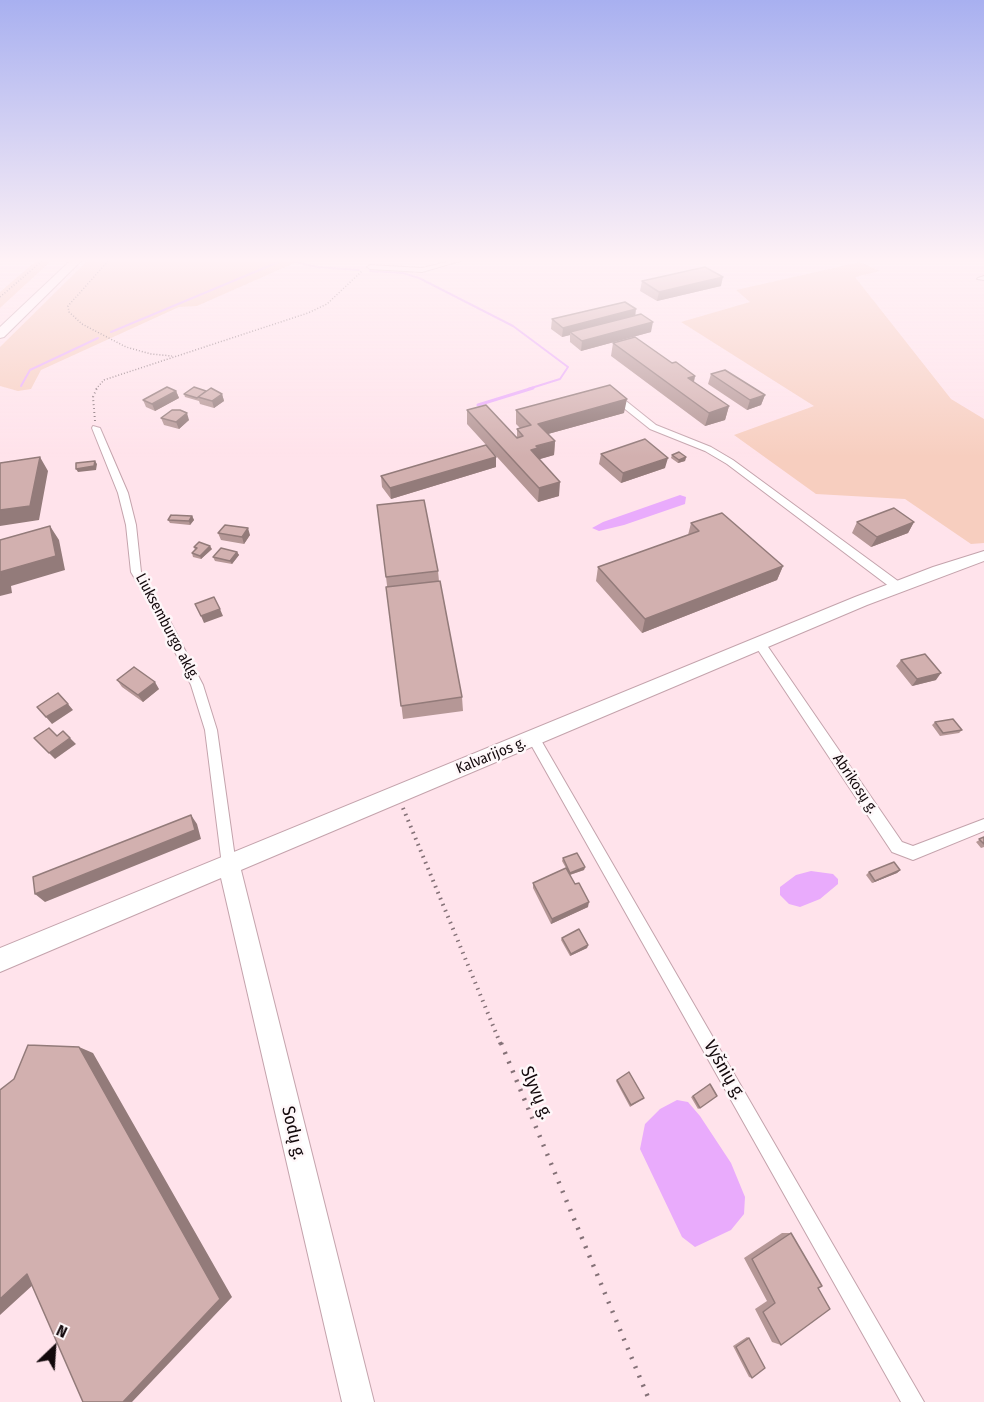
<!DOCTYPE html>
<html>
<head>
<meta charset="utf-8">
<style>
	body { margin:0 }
	#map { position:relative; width:984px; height:1402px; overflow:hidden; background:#ffe3eb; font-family:"Fira Sans Condensed",sans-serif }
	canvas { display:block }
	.north { position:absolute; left:24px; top:1318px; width:60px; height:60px; -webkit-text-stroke:4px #fef7f9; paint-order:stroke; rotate:25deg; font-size:16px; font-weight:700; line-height:24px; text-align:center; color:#13090c }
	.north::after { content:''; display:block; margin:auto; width:21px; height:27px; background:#13090c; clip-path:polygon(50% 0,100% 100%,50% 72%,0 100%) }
</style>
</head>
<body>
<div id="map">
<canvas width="984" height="1402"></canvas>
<div class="north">N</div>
</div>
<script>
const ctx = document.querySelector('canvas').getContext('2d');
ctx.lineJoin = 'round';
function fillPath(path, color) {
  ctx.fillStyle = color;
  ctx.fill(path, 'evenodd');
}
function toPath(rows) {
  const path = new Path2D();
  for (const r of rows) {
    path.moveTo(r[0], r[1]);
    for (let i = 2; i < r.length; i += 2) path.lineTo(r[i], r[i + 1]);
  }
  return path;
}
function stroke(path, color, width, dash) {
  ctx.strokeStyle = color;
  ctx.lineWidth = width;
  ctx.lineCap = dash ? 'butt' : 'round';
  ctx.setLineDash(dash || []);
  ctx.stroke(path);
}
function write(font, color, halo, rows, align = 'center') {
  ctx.font = font + ' "Fira Sans Condensed",sans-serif';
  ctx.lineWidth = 5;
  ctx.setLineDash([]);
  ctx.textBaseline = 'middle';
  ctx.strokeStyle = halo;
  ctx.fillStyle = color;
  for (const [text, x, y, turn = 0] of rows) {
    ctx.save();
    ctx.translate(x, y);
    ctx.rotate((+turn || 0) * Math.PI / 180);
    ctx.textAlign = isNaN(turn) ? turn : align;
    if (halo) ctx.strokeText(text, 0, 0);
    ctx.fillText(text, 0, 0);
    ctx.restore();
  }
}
const green = toPath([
	[36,261,51,261,0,308,0,292],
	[87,261,299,261,197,306,179,307,41,370,31,389,18,391,0,386,0,347],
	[860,262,880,271,855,277,951,399,984,419,984,543,971,544,905,499,816,494,734,435,814,406,681,322,750,302,736,290]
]);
const water = toPath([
	[680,495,686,497,685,504,624,525,599,531,592,528,603,522],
	[811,871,833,874,838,879,838,884,820,899,800,907,789,904,780,895,780,887,796,875],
	[677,1100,688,1102,700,1116,731,1163,745,1197,744,1214,731,1230,695,1247,682,1237,640,1149,645,1124,660,1109]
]);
const streamFar1 = toPath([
	[291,261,317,267,359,270],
	[370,271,403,273,419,278,513,326,568,367,560,379,528,389],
	[111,332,281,261],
	[21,386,30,370,98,338]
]);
const stream = toPath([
	[478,405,533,388]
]);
const pathFar3 = toPath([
	[108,261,68,306,69,312,82,324,126,347,151,354,172,356],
	[0,297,42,261],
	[96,389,104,380,308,313,327,304,362,271]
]);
const pathFar2 = toPath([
	[95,421,93,397,97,388]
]);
const pathFar1 = toPath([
	[403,808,501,1045]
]);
const path = toPath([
	[501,1043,650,1402]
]);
const minor = toPath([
	[451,261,460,261,422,272,370,269,367,267,370,265,422,268,451,261],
	[984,276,984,280,977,279,978,278,984,276],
	[615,397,621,397,656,425,711,447,733,460,902,584,903,587,902,590,894,590,727,464,705,451,650,429,615,401,615,397],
	[93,426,100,428,128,493,136,525,141,572,171,623,203,685,217,730,236,865,234,870,229,872,224,870,222,865,205,730,191,685,161,623,131,572,126,525,118,493,92,428,93,426],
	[760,640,764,641,902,842,913,846,984,819,984,831,913,860,892,852,756,647,754,644,756,641,760,640],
	[534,734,538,735,924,1402,901,1402,530,743,528,739,530,735,534,734]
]);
const secondary = toPath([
	[984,551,984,561,867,605,241,870,374,1402,342,1402,221,878,0,972,0,948,855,597,933,567,984,551]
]);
const trunk = toPath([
	[70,261,81,261,4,337,0,338,0,327,70,261]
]);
const wall = toPath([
	[642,281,721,286,657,301,640,291],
	[635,316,651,332,581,351,570,342,570,335,562,337,551,329,552,319],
	[613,343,672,363,695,376,694,382,729,406,725,420,705,426,611,356],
	[711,374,765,395,761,405,747,410,708,384],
	[176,391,179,398,155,411,146,407,143,400],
	[206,391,222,394,224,401,214,408,200,404,199,401,185,397,184,394],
	[467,410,517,437,517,429,520,428,516,424,516,410,624,413,548,434,555,441,554,455,539,459,559,496,538,502,467,424],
	[161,418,189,420,179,429,164,425],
	[601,454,665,468,621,483,599,464],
	[672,455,686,457,685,461,678,463,671,458],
	[496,457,496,467,391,499,382,487,381,476],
	[192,516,194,520,190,525,170,523,168,520],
	[857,522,914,522,908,533,871,547,852,533],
	[691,523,783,566,777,580,642,633,596,581,598,567,688,535],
	[218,533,250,535,244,544,221,540],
	[194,547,212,549,201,559,193,557,192,553,195,550],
	[237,552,239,555,232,564,215,561,213,557],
	[438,571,439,581,462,697,463,711,403,719,386,577],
	[901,660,936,680,912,686,896,666],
	[117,680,159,689,143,702,122,687],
	[935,722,962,730,959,733,940,736,932,725],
	[984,837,984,847,981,848,976,842],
	[563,858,585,867,584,870,570,875,588,907,551,924,533,888,533,883,566,868,562,861],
	[900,870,897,873,872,883,866,875,869,872],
	[562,938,588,945,587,948,570,956,561,940],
	[617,1080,644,1098,630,1107,616,1081],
	[710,1084,717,1096,698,1109,691,1097],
	[782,1233,791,1233,818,1288,781,1345,772,1342,755,1309,767,1301,744,1258],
	[747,1337,749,1338,752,1378,749,1377,733,1346]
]);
const shadedWall = toPath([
	[723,277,721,286,657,301,659,292],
	[636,309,635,319,570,332,570,335,562,337,563,328],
	[653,322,651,332,581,351,582,341],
	[695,376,692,389,688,378],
	[176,391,179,398,155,411,152,404],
	[222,394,224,401,214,408,212,401],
	[765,395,761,405,747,410,750,400],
	[627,399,624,413,537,437,538,424],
	[729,406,725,420,705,426,709,413],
	[187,413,189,420,179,429,176,422],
	[555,441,554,455,537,460,531,450,536,446],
	[40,457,48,471,39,520,0,526,0,510],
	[496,457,496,467,391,499,390,488],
	[686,457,685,461,678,463,679,460],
	[668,458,665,468,621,483,623,473],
	[95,461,97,464,96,470,78,472,76,469],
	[560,482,559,496,538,502,539,488],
	[192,516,194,520,190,525,189,521],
	[914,522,908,533,871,547,877,537],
	[50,526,59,540,65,570,11,586,12,593,0,596,0,572],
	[248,528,250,535,244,544,242,537],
	[210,546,212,549,201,559,200,556],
	[237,552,239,555,232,564,230,561],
	[783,566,777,580,642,633,645,619],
	[220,609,223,616,204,623,201,616],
	[941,673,936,680,912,686,917,679],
	[155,682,159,689,143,702,138,695],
	[68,704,73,710,52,724,46,717],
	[70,738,76,744,55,759,49,753],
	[191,815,197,824,201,839,45,902,35,894],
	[585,867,584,870,569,875,570,873],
	[900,870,897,873,872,883,875,881],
	[589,902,588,907,551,924,552,919],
	[588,945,587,948,570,956,571,954],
	[79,1047,93,1053,232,1297,132,1402,123,1402],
	[46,1273,0,1315,0,1299,27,1274]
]);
const building = toPath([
	[705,267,723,277,659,292,642,281,705,267],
	[625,302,636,309,563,328,552,319,625,302],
	[641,314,653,322,582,341,570,332,641,314],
	[635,337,672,363,676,362,695,376,688,378,729,406,709,413,613,343,635,337],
	[725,370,765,395,750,400,711,374,725,370],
	[610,385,627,399,538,424,555,441,536,446,538,448,531,450,560,482,539,488,467,410,486,405,517,438,523,436,517,429,531,425,516,410,610,385],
	[167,387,176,391,152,404,143,400,167,387],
	[194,387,206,391,197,398,184,394,194,387],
	[211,388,222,394,212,401,198,397,211,388],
	[172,410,180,410,187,413,176,422,161,418,172,410],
	[645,439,668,458,623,473,601,454,645,439],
	[486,445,496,457,390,488,381,476,486,445],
	[679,452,686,457,679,460,672,455,679,452],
	[40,457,30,506,0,510,0,463,40,457],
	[95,461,94,466,76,469,76,463,95,461],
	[424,500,438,571,386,577,377,505,424,500],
	[894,508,914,522,877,537,857,522,894,508],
	[722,513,783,566,645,619,598,567,699,531,691,523,722,513],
	[171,515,192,516,189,521,168,520,171,515],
	[225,525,248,528,242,537,218,533,225,525],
	[50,526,56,556,0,572,1,579,0,579,0,540,50,526],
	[199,542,210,546,200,556,192,553,197,548,194,547,199,542],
	[221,548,237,552,230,561,213,557,221,548],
	[440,581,462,697,401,706,386,587,440,581],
	[214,597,220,609,201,616,195,604,214,597],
	[925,654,941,673,917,679,901,660,925,654],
	[134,667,155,682,138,695,117,680,134,667],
	[58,693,68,704,46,717,37,707,58,693],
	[953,719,962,730,943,733,935,722,953,719],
	[49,728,57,736,63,731,70,738,49,753,34,738,49,728],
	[191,815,195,830,35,894,33,877,191,815],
	[984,837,984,844,979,839,984,837],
	[577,853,585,867,570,873,563,858,577,853],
	[894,862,900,870,875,881,869,872,894,862],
	[566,868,575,884,579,883,589,902,552,919,533,883,566,868],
	[579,929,588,945,571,954,562,938,579,929],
	[28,1045,79,1047,220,1299,123,1402,83,1402,27,1274,0,1299,0,1090,14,1079,28,1045],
	[629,1072,644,1098,631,1105,617,1080,629,1072],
	[710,1084,717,1096,700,1108,693,1096,710,1084],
	[791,1233,822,1286,818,1288,830,1309,781,1345,763,1312,775,1303,752,1259,791,1233],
	[749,1338,765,1368,752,1378,736,1347,749,1338]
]);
const streetNames = [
	["Liuksemburgo aklg.",167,627,62],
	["Kalvarijos g.",491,756,-22],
	["Abrikosų g.",855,784,56]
];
const nearStreetnames = [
	["Vyšnių g.",724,1070,60],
	["Slyvų g.",536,1093,67],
	["Sodų g.",293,1133,77]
];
fillPath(green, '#f7cebf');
fillPath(water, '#e9abfc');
stroke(streamFar1, '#e9abfc', 2);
stroke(stream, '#e9abfc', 3);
stroke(minor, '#c4a3ac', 2);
stroke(secondary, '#c4a3ac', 2);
stroke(trunk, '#c4a3ac', 2);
stroke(pathFar3, '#847177', 1.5, [1, 2]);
stroke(pathFar2, '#847177', 2, [1, 3]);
stroke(pathFar1, '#847177', 4, [1.5, 5]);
stroke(path, '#847177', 4.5, [2, 8]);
fillPath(minor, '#fff');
fillPath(secondary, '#fff');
fillPath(trunk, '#fff');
fillPath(wall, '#b59796');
fillPath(shadedWall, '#937b7a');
fillPath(building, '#d2b0af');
stroke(building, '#937b7a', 1.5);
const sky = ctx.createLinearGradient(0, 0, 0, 457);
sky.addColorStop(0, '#a8b0f0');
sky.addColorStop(0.57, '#fff2f6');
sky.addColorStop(1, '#fff2f600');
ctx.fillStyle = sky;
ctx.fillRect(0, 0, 984, 457);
write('15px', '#13090c', '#fef7f9', streetNames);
write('18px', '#13090c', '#fef7f9', nearStreetnames);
</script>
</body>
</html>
